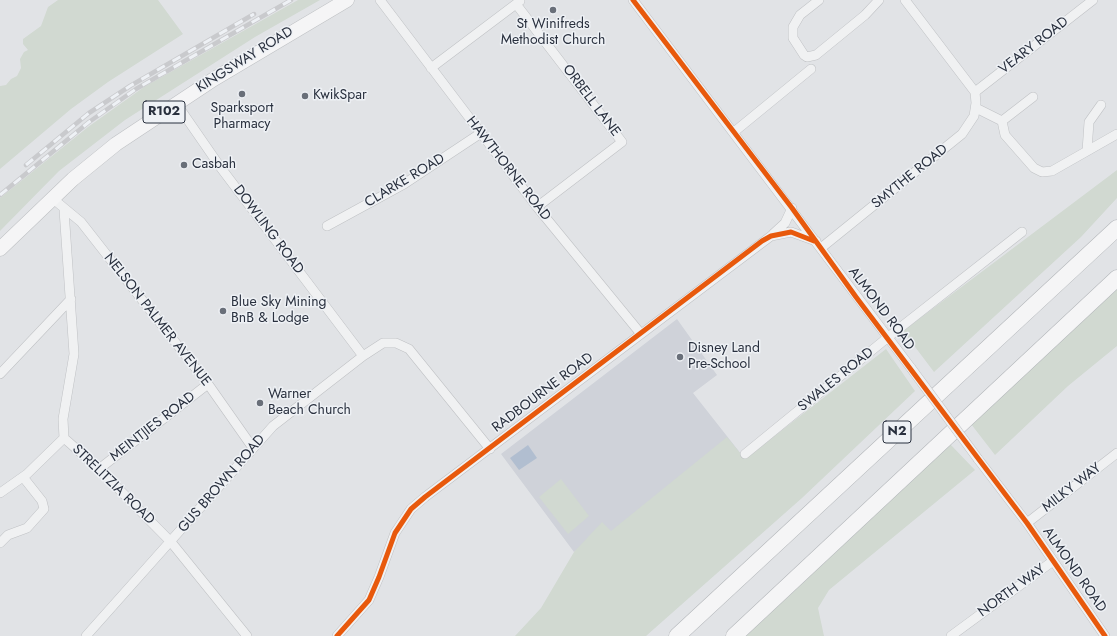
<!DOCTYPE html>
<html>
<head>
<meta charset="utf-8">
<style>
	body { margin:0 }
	canvas { display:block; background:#e1e3e6 }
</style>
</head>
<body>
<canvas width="1117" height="636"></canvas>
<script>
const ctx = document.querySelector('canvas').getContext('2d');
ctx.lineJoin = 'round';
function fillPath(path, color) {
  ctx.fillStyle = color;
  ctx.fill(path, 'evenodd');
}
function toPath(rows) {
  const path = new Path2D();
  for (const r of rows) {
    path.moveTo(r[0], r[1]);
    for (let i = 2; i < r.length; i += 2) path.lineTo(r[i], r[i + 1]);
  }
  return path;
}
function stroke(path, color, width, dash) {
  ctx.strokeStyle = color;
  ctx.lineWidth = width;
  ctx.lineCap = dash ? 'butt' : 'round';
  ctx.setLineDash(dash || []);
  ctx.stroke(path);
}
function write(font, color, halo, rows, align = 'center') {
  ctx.font = font + ' Jost,sans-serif';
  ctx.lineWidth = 3;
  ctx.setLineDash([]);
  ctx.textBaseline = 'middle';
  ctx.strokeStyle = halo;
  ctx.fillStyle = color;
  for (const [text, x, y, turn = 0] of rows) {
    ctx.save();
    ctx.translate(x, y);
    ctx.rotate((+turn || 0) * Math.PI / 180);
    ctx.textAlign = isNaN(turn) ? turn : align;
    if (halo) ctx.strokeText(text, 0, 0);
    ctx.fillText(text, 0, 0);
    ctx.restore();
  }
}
const built = toPath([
	[677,319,717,375,693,393,745,459,574,552,501,454]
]);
const green = toPath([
	[58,0,158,0,183,34,108,82,71,109,0,169,0,86,6,85,11,79,17,76,21,68,20,59,24,52,28,50,23,44,23,39,41,26,48,7],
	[298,0,320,0,255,37,125,120,59,171,0,231,0,198,88,127,144,87],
	[1117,170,1117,198,1081,237,934,372,903,331],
	[1117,289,1117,346,1068,386,995,455,971,424],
	[886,349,915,391,802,498,646,636,515,636,541,608,574,552,602,522,611,531,727,437,745,459],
	[950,444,975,470,829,590,818,608,824,636,743,636,788,597],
	[561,479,589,516,568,534,539,497]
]);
const water = toPath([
	[528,445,537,458,519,470,510,458]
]);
const street = toPath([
	[380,0,537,207,641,334],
	[633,0,911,368],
	[819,0,800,15,793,27,793,38,804,55,807,57,816,55,865,15,879,0],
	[516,4,622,142,537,207],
	[431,68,520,1],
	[975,92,1093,0],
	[176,103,221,168,363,356],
	[976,108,1002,121],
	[1002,121,1005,135,1034,168,1042,172,1052,171,1117,134],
	[1002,121,1033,97],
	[734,132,811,69],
	[1087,151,1089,122,1101,105],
	[52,198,81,222,208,384,253,448],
	[64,210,74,354,63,419,64,438,99,469,171,542,247,636],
	[327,226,404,184,481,133],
	[773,234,785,223,792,208],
	[821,248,962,134,974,116,976,103,975,92,905,0],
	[0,374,71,299],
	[745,454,887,338,1022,232],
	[978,459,1027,523,1105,636],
	[99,469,208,384],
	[0,493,27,474,64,438],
	[1027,523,1117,453],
	[0,543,8,535,27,528,44,509,42,501,23,477],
	[86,636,273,426,363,356,383,343,396,343,409,349,490,449],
	[337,636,369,600,379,577,395,533,411,509,425,497,771,236,791,232,816,241],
	[951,636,1053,561]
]);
const primary = toPath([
	[0,249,73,179,116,144,214,79,347,0]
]);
const highway = toPath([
	[677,636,1117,228],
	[734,636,1117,278]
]);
const rail = toPath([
	[26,165,89,113,130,86,254,14],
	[0,195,89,122,136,89,291,0]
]);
const streetBridge = toPath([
	[911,368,978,459]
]);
const cycleway = toPath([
	[633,0,792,208,856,297,1027,523,1105,636],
	[337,636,369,600,379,577,395,533,411,509,425,497,762,241,771,236,791,232,814,241]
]);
const markers = [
	[553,10,4,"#696f79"],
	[242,94,4,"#696f79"],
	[305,96,4,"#696f79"],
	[184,165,4,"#696f79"],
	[223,311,4,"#696f79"],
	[680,357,4,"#696f79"],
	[260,403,4,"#696f79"]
];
const shields = [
	[164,112,42],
	[897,432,28]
];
const shieldNames = [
	["R102",164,112],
	["N2",897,432]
];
const poiNames = [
	["St Winifreds",553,25,"center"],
	["Methodist Church",553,41,"center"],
	["KwikSpar",313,96],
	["Sparksport",242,109,"center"],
	["Pharmacy",242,125,"center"],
	["Casbah",192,165],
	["Blue Sky Mining",231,303],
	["BnB & Lodge",231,319],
	["Disney Land",688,349],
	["Pre-School",688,365],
	["Warner",268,395],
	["Beach Church",268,411]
];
const streetNames = [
	["VEARY ROAD",1034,46,-38],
	["KINGSWAY ROAD",245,60,-32],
	["ORBELL LANE",591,101,53],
	["HAWTHORNE ROAD",508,169,52],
	["SMYTHE ROAD",910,177,-39],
	["CLARKE ROAD",405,181,-31],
	["DOWLING ROAD",268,230,53],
	["ALMOND ROAD",881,309,53],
	["NELSON PALMER AVENUE",157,320,52],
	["SWALES ROAD",836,380,-39],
	["RADBOURNE ROAD",543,393,-37],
	["MEINTJIES ROAD",153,427,-38],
	["GUS BROWN ROAD",222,484,-49],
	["STRELITZIA ROAD",113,485,44],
	["MILKY WAY",1072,488,-38],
	["ALMOND ROAD",1074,570,55],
	["NORTH WAY",1012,591,-36]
];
fillPath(built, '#cfd2d9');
fillPath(green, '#d1d9d1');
fillPath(water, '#b1bed0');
stroke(street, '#bfc1c4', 10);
stroke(primary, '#bec0c3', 15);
stroke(highway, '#b3b6ba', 17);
stroke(street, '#f0f1f2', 9);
stroke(primary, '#f5f5f6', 14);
stroke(highway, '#f5f5f6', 16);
stroke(rail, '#c9cacd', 4.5);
stroke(rail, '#eef1f5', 3, [9]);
stroke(streetBridge, '#bfc1c4', 10, []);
stroke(streetBridge, '#f0f1f2', 9);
stroke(cycleway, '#e8590c', 5);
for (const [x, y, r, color] of markers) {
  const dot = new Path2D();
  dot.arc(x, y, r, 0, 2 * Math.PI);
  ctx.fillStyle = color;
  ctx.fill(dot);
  stroke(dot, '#eef1f5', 1.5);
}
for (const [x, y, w] of shields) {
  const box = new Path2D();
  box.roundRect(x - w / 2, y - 11, w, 22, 3);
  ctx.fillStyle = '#eef1f5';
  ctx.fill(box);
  stroke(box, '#29303e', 1);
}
write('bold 13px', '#29303e', null, shieldNames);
write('14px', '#29303e', '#eef1f5', poiNames, 'left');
write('14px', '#29303e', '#eef1f5', streetNames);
</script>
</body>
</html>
